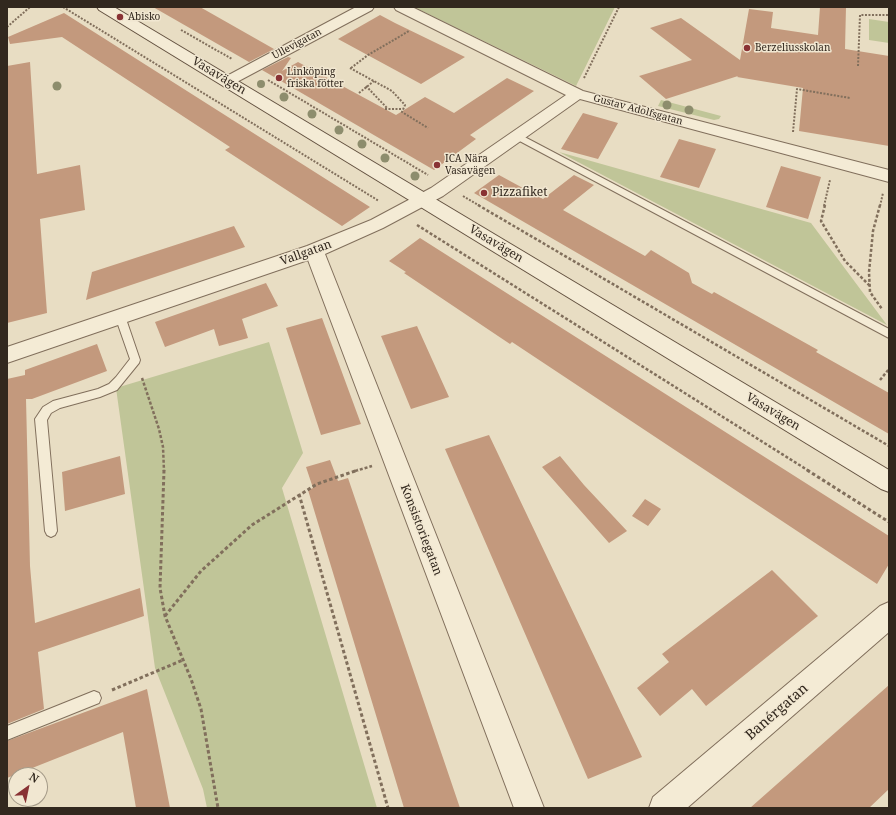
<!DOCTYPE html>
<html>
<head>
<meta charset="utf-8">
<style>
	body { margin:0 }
	#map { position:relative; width:896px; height:815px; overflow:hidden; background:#e8ddc3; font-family:"Noto Serif",serif }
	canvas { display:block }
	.frame { position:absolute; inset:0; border:8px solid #32281e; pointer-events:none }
	.north { position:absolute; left:8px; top:767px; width:40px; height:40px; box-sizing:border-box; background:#f1e7d1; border:1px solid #a59b89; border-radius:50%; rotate:33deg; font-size:11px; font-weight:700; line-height:16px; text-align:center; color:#32281e }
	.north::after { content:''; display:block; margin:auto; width:14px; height:18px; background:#893234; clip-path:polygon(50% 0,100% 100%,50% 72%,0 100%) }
</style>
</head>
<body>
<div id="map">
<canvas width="896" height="815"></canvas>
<div class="frame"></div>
<div class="north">N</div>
</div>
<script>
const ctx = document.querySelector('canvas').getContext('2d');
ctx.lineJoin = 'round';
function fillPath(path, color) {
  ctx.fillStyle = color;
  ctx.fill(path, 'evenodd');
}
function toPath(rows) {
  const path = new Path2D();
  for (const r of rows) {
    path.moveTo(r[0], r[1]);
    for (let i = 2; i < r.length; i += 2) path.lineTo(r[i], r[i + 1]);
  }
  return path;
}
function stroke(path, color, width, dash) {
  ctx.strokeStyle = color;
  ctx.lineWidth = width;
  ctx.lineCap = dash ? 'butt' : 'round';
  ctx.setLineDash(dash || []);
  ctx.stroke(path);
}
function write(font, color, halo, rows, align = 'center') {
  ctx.font = font + ' "Noto Serif",serif';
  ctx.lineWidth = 3;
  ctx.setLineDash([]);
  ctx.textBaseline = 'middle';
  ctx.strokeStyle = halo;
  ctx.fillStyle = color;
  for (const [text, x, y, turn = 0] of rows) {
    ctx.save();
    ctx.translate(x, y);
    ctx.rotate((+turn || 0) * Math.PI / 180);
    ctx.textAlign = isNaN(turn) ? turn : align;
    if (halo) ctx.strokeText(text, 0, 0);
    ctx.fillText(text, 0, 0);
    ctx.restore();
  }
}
const green = toPath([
	[414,7,615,7,576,86],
	[869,19,889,22,889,43,869,40],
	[661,100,721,116,719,119,714,120,658,106],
	[559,152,811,223,887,325],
	[269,342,303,453,282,488,377,808,207,808,203,789,155,668,116,388]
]);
const building = toPath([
	[153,7,200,7,274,49,249,62],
	[820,7,846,7,845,49,889,56,889,146,799,131,803,88,737,77,738,76,666,99,639,76,692,60,650,28,681,18,740,60,749,9,773,12,771,28,818,35],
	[64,13,351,195,370,207,342,226,225,150,230,147,62,37,10,44,8,37],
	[380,15,395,23,465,57,421,84,338,39],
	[288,57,291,58,282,71,298,62,396,115,425,97,454,113,507,78,534,91,470,135,476,139,434,170,262,70],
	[30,62,37,174,80,165,85,210,40,219,47,313,7,323,7,66],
	[583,113,618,123,598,159,561,149],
	[679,139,716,149,699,188,660,177],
	[781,166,821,177,808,219,766,207],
	[499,175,543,199,574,175,594,185,563,210,645,256,651,250,689,273,692,283,712,294,714,292,818,350,816,352,889,393,889,434,474,193],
	[234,226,245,247,86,300,92,272],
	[420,238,889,536,889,564,877,584,512,342,510,344,498,336,404,273,406,272,389,261],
	[266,283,278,306,242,319,248,338,219,346,214,329,165,347,155,322],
	[322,318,361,424,321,435,286,328],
	[417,326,449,397,411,409,381,336],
	[97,344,107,371,32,399,26,399,30,566,35,623,140,588,144,616,38,652,44,709,7,724,7,379,25,375,25,370],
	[489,435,642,757,588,779,445,449],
	[120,456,125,494,65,511,62,472],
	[560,456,584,485,627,531,609,543,542,467],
	[330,460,338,481,348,478,460,808,404,808,308,490,313,488,306,467],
	[645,499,661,509,648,526,632,516],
	[772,570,818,616,706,706,692,689,660,716,637,688,669,662,662,654],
	[889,685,889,789,869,808,750,808],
	[147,689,170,808,136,808,123,732,7,778,7,741]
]);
const pathFar2 = toPath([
	[63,7,379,201],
	[7,27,30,7],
	[181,30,232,59],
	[858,66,860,15,889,15],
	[350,68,392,91,405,105,402,112,428,128],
	[351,68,368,55,409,31],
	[584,78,619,7],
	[268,80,428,175],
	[366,86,387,108],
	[359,93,374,81],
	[385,109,402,109],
	[793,132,797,89,850,98],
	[463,196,480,206],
	[824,206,830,180],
	[880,206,883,193]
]);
const pathFar1 = toPath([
	[478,205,889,446],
	[825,205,821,221,845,261,870,286],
	[880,205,873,231,869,272,870,292,882,309],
	[417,225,809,471],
	[142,378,159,429,163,447,164,471],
	[880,380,889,369],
	[355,471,372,466]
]);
const path = toPath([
	[164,470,160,588,165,616,191,679,201,709,218,808],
	[807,470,889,522],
	[299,494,388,808],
	[165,616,201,571,252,525,317,484,358,470],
	[112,690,183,660]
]);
const service = toPath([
	[517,133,889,329,889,338,514,138,514,134,517,133],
	[120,312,125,316,140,360,139,363,117,390,100,397,60,408,51,413,47,420,57,531,55,535,51,537,47,535,45,531,35,419,43,407,53,401,98,389,109,384,116,377,130,359,115,316,120,312],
	[94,691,99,693,101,698,99,703,7,740,7,726,94,691]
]);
const minor = toPath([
	[356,7,374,7,372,10,233,84,223,84,220,81,223,78,356,7],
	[394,7,412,7,583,91,889,170,889,182,580,99,443,196,383,228,325,254,544,808,514,808,308,260,7,363,7,347,307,246,371,220,431,188,566,95,396,10,394,7],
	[889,602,889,632,687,808,649,808,653,797,880,606,889,602]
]);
const secondary = toPath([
	[97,7,114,7,889,470,889,492,881,489,99,10,97,7]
]);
const trees = [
	[261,84,4],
	[57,86,4.5],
	[284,97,4.5],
	[667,105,4.5],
	[689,110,4.5],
	[312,114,4.5],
	[339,130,4.5],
	[362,144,4.5],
	[385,158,4.5],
	[415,176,4.5]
];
const markers = [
	[120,17,4,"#893234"],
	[747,48,4,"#893234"],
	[279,78,4,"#893234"],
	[437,165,4,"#893234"],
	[484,193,4,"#893234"]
];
const farPoinames = [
	["Abisko",128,17],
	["Berzeliusskolan",755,48],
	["Linköping",287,72],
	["friska fötter",287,84],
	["ICA Nära",445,159],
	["Vasavägen",445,171]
];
const farStreetnames = [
	["Ullevigatan",297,44,-28],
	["Gustav Adolfsgatan",638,110,15]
];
const streetNames = [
	["Vasavägen",219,76,31],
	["Vasavägen",496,244,31],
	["Vallgatan",306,253,-20],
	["Vasavägen",773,412,31],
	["Konsistoriegatan",421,530,69]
];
const poiNames = [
	["Pizzafiket",492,193]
];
const nearStreetnames = [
	["Banérgatan",777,712,-41]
];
fillPath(green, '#c0c598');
fillPath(building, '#c3997d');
stroke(service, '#816f5c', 2);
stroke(minor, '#816f5c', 2);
stroke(secondary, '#62503f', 2);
stroke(pathFar2, '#816f5c', 2, [2, 1.5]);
stroke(pathFar1, '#816f5c', 2.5, [3, 2]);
stroke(path, '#816f5c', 3, [3.5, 2.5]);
fillPath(service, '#f4ebd5');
fillPath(minor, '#f4ebd5');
fillPath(secondary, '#f4ebd5');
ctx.fillStyle = '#8d8d6d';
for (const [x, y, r] of trees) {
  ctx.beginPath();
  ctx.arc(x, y, r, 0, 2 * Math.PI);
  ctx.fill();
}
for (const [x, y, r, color] of markers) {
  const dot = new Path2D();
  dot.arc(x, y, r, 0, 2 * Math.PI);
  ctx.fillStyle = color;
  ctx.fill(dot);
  stroke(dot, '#f1e7d1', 1.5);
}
write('10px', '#32281e', '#f1e7d1', farPoinames, 'left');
write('10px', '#32281e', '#f1e7d1', farStreetnames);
write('12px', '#32281e', '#f1e7d1', streetNames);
write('12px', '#32281e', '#f1e7d1', poiNames, 'left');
write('14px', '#32281e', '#f1e7d1', nearStreetnames);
</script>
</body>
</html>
